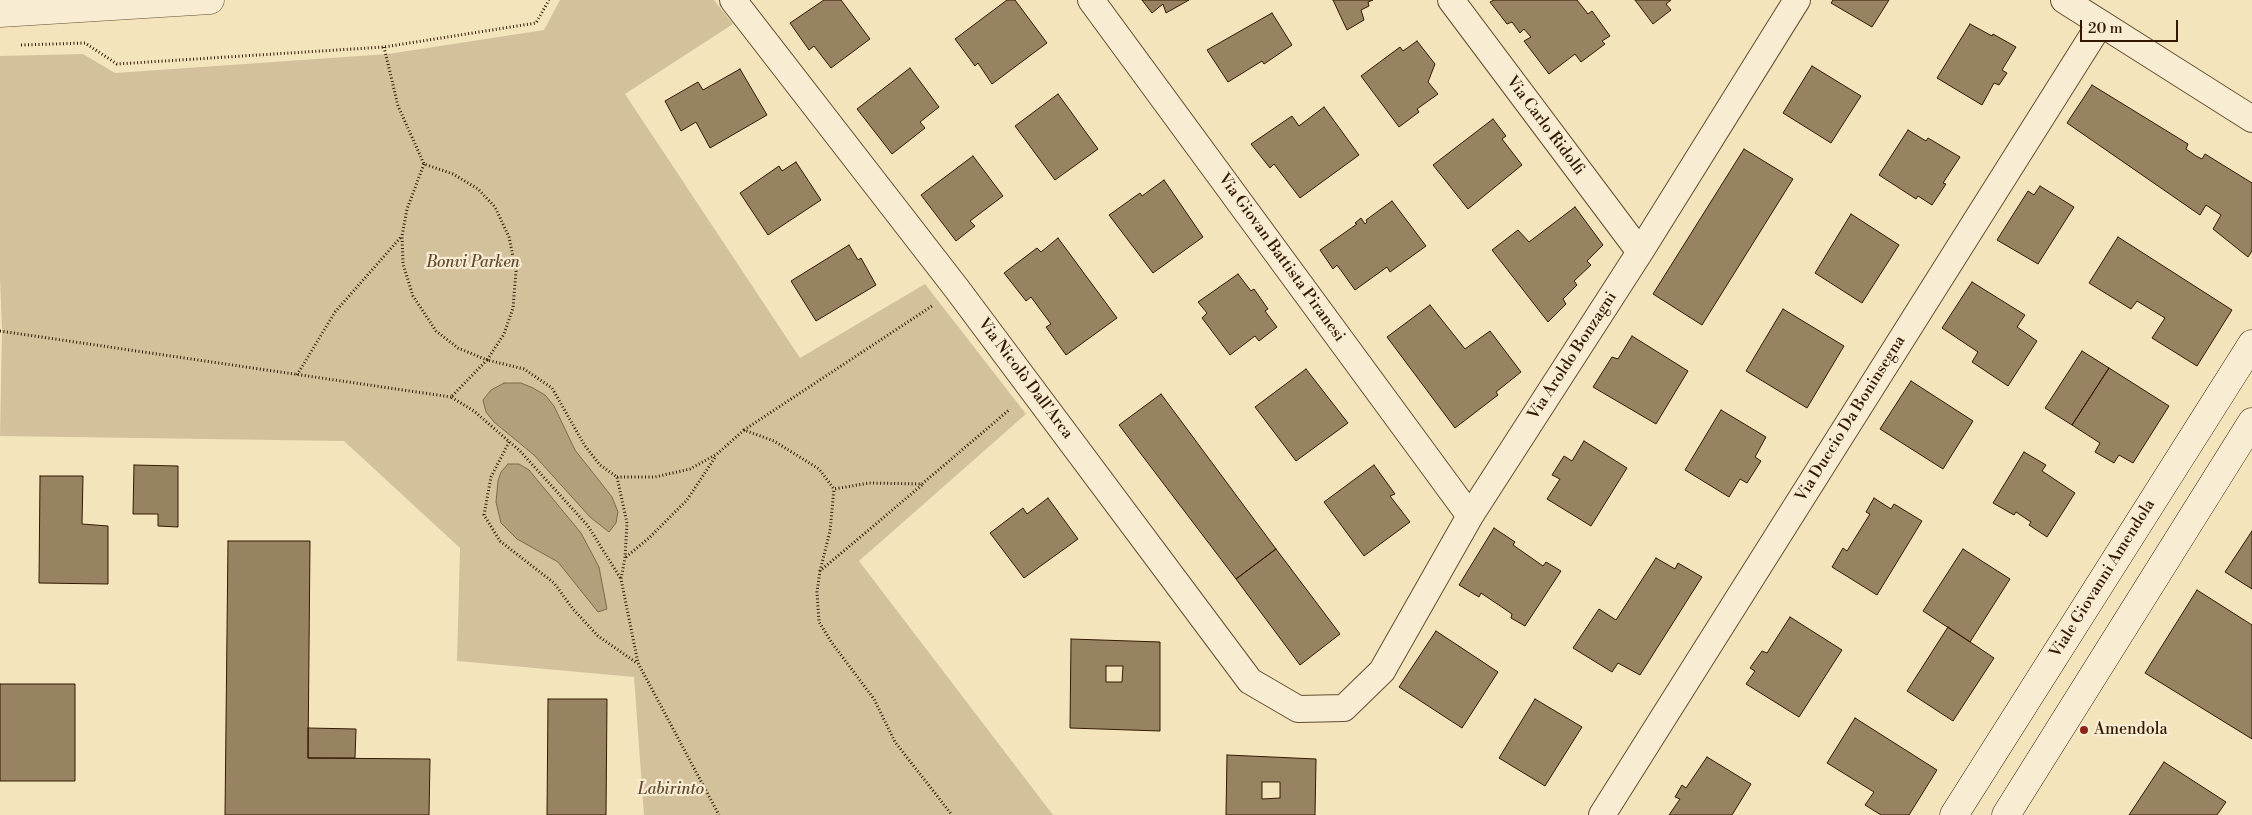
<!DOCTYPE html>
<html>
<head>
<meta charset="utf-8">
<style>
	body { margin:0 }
	#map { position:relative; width:2252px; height:815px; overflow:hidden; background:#f4e4bc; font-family:"Libre Bodoni",serif }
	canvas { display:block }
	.scale { position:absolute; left:2080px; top:20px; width:98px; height:22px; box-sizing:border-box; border:2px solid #331900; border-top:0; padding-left:6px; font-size:15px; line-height:18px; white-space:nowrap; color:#331900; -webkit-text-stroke:4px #f8edd3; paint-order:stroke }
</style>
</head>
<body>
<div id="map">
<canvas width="2252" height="815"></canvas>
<div class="scale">20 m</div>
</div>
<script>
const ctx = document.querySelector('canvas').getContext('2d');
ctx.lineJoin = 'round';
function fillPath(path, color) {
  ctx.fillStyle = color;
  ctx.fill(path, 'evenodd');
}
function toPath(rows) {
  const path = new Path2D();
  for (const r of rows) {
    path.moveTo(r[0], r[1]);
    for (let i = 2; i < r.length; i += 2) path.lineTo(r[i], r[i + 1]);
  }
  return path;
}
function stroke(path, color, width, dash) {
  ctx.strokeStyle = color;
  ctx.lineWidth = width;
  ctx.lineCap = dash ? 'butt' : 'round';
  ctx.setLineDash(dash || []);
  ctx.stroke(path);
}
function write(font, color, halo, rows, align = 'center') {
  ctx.font = font + ' "Libre Bodoni",serif';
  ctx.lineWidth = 4.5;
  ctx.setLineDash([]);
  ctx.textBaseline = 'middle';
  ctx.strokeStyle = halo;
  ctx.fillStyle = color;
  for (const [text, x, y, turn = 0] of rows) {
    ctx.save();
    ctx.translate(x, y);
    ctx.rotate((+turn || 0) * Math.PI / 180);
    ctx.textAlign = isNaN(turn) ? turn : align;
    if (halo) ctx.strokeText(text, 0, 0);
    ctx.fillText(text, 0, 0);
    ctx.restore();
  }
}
const green = toPath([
	[560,0,714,0,733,24,625,94,800,358,925,284,1026,414,859,561,1053,815,644,815,634,677,457,661,460,548,344,441,0,436,2,331,0,278,0,56,83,54,115,73,388,54,544,30]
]);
const water = toPath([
	[504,383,521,383,533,388,545,395,554,406,575,450,612,497,618,512,616,523,609,532,590,517,534,455,494,422,486,412,483,400,491,390,504,383],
	[508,464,519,464,529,470,581,533,599,567,607,609,598,612,558,562,517,539,501,523,496,502,498,481,501,472,508,464]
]);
const building = toPath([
	[824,0,841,0,870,39,831,68,814,46,809,50,790,23,824,0],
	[1007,0,1015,0,1047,43,992,84,978,63,975,66,955,39,1007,0],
	[1142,0,1189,0,1166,13,1163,4,1152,13,1142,0],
	[1333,0,1373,0,1368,2,1369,6,1361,10,1364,20,1347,30,1333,0],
	[1494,0,1577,0,1588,14,1592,11,1610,36,1602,41,1605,44,1581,62,1575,54,1549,74,1524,41,1531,37,1524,29,1520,33,1512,22,1507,24,1490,2,1494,0],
	[1635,0,1671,0,1666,4,1671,10,1653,24,1635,0],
	[1833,0,1889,0,1872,27,1831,3,1833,0],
	[1272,13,1292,45,1264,64,1262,61,1228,82,1207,50,1272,13],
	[1970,24,1992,36,1993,34,2016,47,2002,70,2007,73,1999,85,1994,83,1982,105,1937,78,1970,24],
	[1417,41,1435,64,1428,82,1438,94,1417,109,1419,112,1399,127,1361,76,1400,47,1403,51,1417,41],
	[1812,66,1861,96,1831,143,1783,113,1812,66],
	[910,68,939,107,920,122,925,128,892,154,857,109,910,68],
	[740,69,767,115,710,148,696,122,681,131,665,101,698,82,703,90,740,69],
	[2092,85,2188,144,2186,149,2196,156,2202,159,2205,154,2252,183,2252,251,2248,257,2213,229,2221,215,2206,205,2200,215,2067,123,2092,85],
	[1058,94,1098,149,1055,180,1015,126,1058,94],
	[1324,107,1359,155,1300,198,1274,164,1270,168,1251,144,1292,116,1299,126,1324,107],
	[1493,119,1506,136,1502,139,1522,165,1468,209,1433,165,1493,119],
	[1908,130,1926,141,1928,138,1960,157,1943,183,1946,184,1932,205,1918,196,1916,199,1879,175,1908,130],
	[1744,149,1793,179,1702,325,1653,294,1744,149],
	[973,156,1003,196,970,221,975,226,956,241,921,195,973,156],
	[796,162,821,200,768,235,740,193,779,166,782,171,796,162],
	[1164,180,1203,237,1153,273,1109,215,1140,193,1142,196,1164,180],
	[2040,186,2074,207,2038,264,1997,240,2028,191,2034,195,2040,186],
	[1392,201,1426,246,1390,272,1387,267,1355,290,1337,265,1333,269,1320,250,1357,224,1355,223,1361,218,1365,224,1367,222,1366,220,1392,201],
	[1575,207,1603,245,1587,261,1591,265,1574,281,1577,285,1563,299,1566,304,1548,322,1492,250,1518,230,1529,242,1575,207],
	[1851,214,1899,245,1862,303,1815,273,1851,214],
	[2118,237,2232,310,2197,366,2152,338,2165,318,2137,301,2131,309,2089,283,2118,237],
	[1058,238,1117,318,1066,355,1046,327,1051,324,1031,297,1026,301,1004,273,1037,248,1041,252,1058,238],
	[849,245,858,260,861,258,876,285,816,321,791,281,849,245],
	[1238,274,1251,291,1254,289,1268,309,1265,311,1277,327,1259,341,1255,336,1230,355,1202,318,1207,313,1198,302,1238,274],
	[1972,282,2025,315,2017,327,2037,341,2008,386,1972,362,1978,352,1942,328,1972,282],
	[1430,305,1465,349,1490,331,1521,372,1496,392,1498,395,1455,428,1387,337,1430,305],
	[1783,309,1844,346,1807,408,1746,371,1783,309],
	[1632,336,1688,371,1656,424,1593,387,1612,357,1618,359,1632,336],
	[2082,351,2109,368,2072,425,2045,408,2082,351],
	[2109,368,2169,406,2133,463,2119,455,2114,463,2095,452,2100,443,2072,425,2109,368],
	[1306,369,1348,423,1296,461,1255,407,1306,369],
	[1911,381,1973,421,1943,469,1880,429,1911,381],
	[1161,394,1276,549,1236,579,1119,425,1161,394],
	[1721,410,1766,437,1755,457,1761,461,1747,483,1740,479,1729,497,1685,470,1721,410],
	[1584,441,1627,468,1591,526,1547,499,1560,479,1552,475,1564,456,1572,461,1584,441],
	[2024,452,2046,465,2042,471,2075,493,2047,537,2029,525,2031,522,2016,512,2014,515,1993,503,2024,452],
	[134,465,178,466,178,527,158,526,158,514,133,514,134,465],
	[1374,465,1395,494,1390,496,1410,522,1364,556,1324,502,1374,465],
	[40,476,83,476,82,524,108,526,108,584,39,583,40,476],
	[1048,498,1078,539,1024,578,990,533,1023,508,1027,514,1048,498],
	[1874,498,1891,509,1894,504,1922,521,1877,595,1832,567,1843,548,1847,551,1870,514,1866,512,1874,498],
	[1494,528,1515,542,1513,545,1543,566,1546,562,1561,571,1525,626,1511,618,1512,614,1481,593,1479,597,1459,585,1494,528],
	[2252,531,2252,589,2225,572,2252,531],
	[228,541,310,541,308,758,430,759,429,815,225,815,228,541],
	[1276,549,1340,634,1300,665,1236,579,1276,549],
	[1963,549,2010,579,1970,642,1923,611,1963,549],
	[1656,558,1675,569,1678,563,1702,577,1640,675,1618,663,1612,672,1573,648,1599,609,1616,620,1656,558],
	[2197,590,2252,625,2252,739,2145,673,2197,590],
	[1790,617,1842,650,1799,717,1746,684,1755,671,1750,668,1762,651,1767,653,1790,617],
	[1948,627,1994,658,1953,721,1907,691,1948,627],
	[1436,631,1498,672,1462,728,1399,687,1436,631],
	[1071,639,1160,642,1160,731,1070,728,1071,639],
	[1106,666,1123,666,1122,682,1106,682,1106,666],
	[0,684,75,684,75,781,0,781,0,684],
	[548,699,607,699,606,815,547,815,548,699],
	[1535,699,1582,727,1545,786,1499,758,1535,699],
	[1855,718,1937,770,1909,815,1881,815,1865,805,1874,792,1827,763,1855,718],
	[308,728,356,729,355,758,308,758,308,728],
	[1227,755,1316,759,1315,815,1226,815,1227,755],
	[1262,782,1280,782,1280,798,1262,799,1262,782],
	[1707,757,1751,784,1732,815,1669,815,1680,799,1675,797,1682,785,1686,788,1707,757],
	[2164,762,2226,802,2217,815,2129,815,2164,762]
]);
const path = toPath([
	[21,45,85,43,117,64,384,47,536,23,549,0],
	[384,47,398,106,424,164,453,174,478,189,495,207,509,237,516,271,513,308,504,334,487,360,524,369,552,388,585,446,600,465,617,477,627,523,625,558,621,579,638,663,719,815],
	[424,164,407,209,402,236,403,264,413,296,436,331,458,348,487,360,451,397,474,411,520,451,588,526,621,579],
	[0,331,451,397],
	[297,375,335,312,401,237],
	[744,430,932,306],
	[509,442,491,477,484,515,500,541,554,583,573,609,598,636,637,663],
	[617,477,655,477,690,469,717,454,744,430,774,441,819,469,834,489,869,483,922,484,1009,410],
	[922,485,820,571,817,592,819,622,832,643,874,699,895,742,952,815],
	[626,557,649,538,687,500,716,456],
	[820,571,830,531,834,489]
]);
const minor = toPath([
	[733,0,957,289,1250,681,1298,709,1344,708,1382,671,1470,516,1640,252,1797,0],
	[1091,0,1470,516],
	[1451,0,1640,252],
	[2064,0,2252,119],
	[1602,815,2100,24]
]);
const tertiary = toPath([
	[0,13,210,0]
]);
const secondary = toPath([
	[1954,815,2252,344],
	[2006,815,2252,422]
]);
const markers = [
	[2084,730,5,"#8f2418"]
];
const streetNames = [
	["Via Carlo Ridolfi",1545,126,53],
	["Via Giovan Battista Piranesi",1281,258,54],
	["Via Aroldo Bonzagni",1573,356,-57],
	["Via Nicolò Dall'Arca",1025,379,53],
	["Via Duccio Da Boninsegna",1851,419,-58],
	["Viale Giovanni Amendola",2103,579,-58]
];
const parkNames = [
	["Bonvi Parken",473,263],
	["Labirinto",671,790]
];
const poiNames = [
	["Amendola",2094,730]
];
fillPath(green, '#d3c19c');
fillPath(water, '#b29f7c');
stroke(water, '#7f694a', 1);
fillPath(building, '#978362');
stroke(building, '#331900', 1);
stroke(minor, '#634c2f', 28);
stroke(tertiary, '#634c2f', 29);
stroke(secondary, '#331900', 29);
stroke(path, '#331900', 3, [1, 2.5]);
stroke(minor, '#f8edd3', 26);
stroke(tertiary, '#f8edd3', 28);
stroke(secondary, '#f8edd3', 28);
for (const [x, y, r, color] of markers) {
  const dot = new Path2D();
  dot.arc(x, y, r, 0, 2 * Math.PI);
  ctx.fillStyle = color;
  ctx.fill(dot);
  stroke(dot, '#f8edd3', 2);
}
write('16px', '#331900', '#f8edd3', streetNames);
write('italic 16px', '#634b2f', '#f8edd3', parkNames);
write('16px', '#331900', '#f8edd3', poiNames, 'left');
</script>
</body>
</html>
